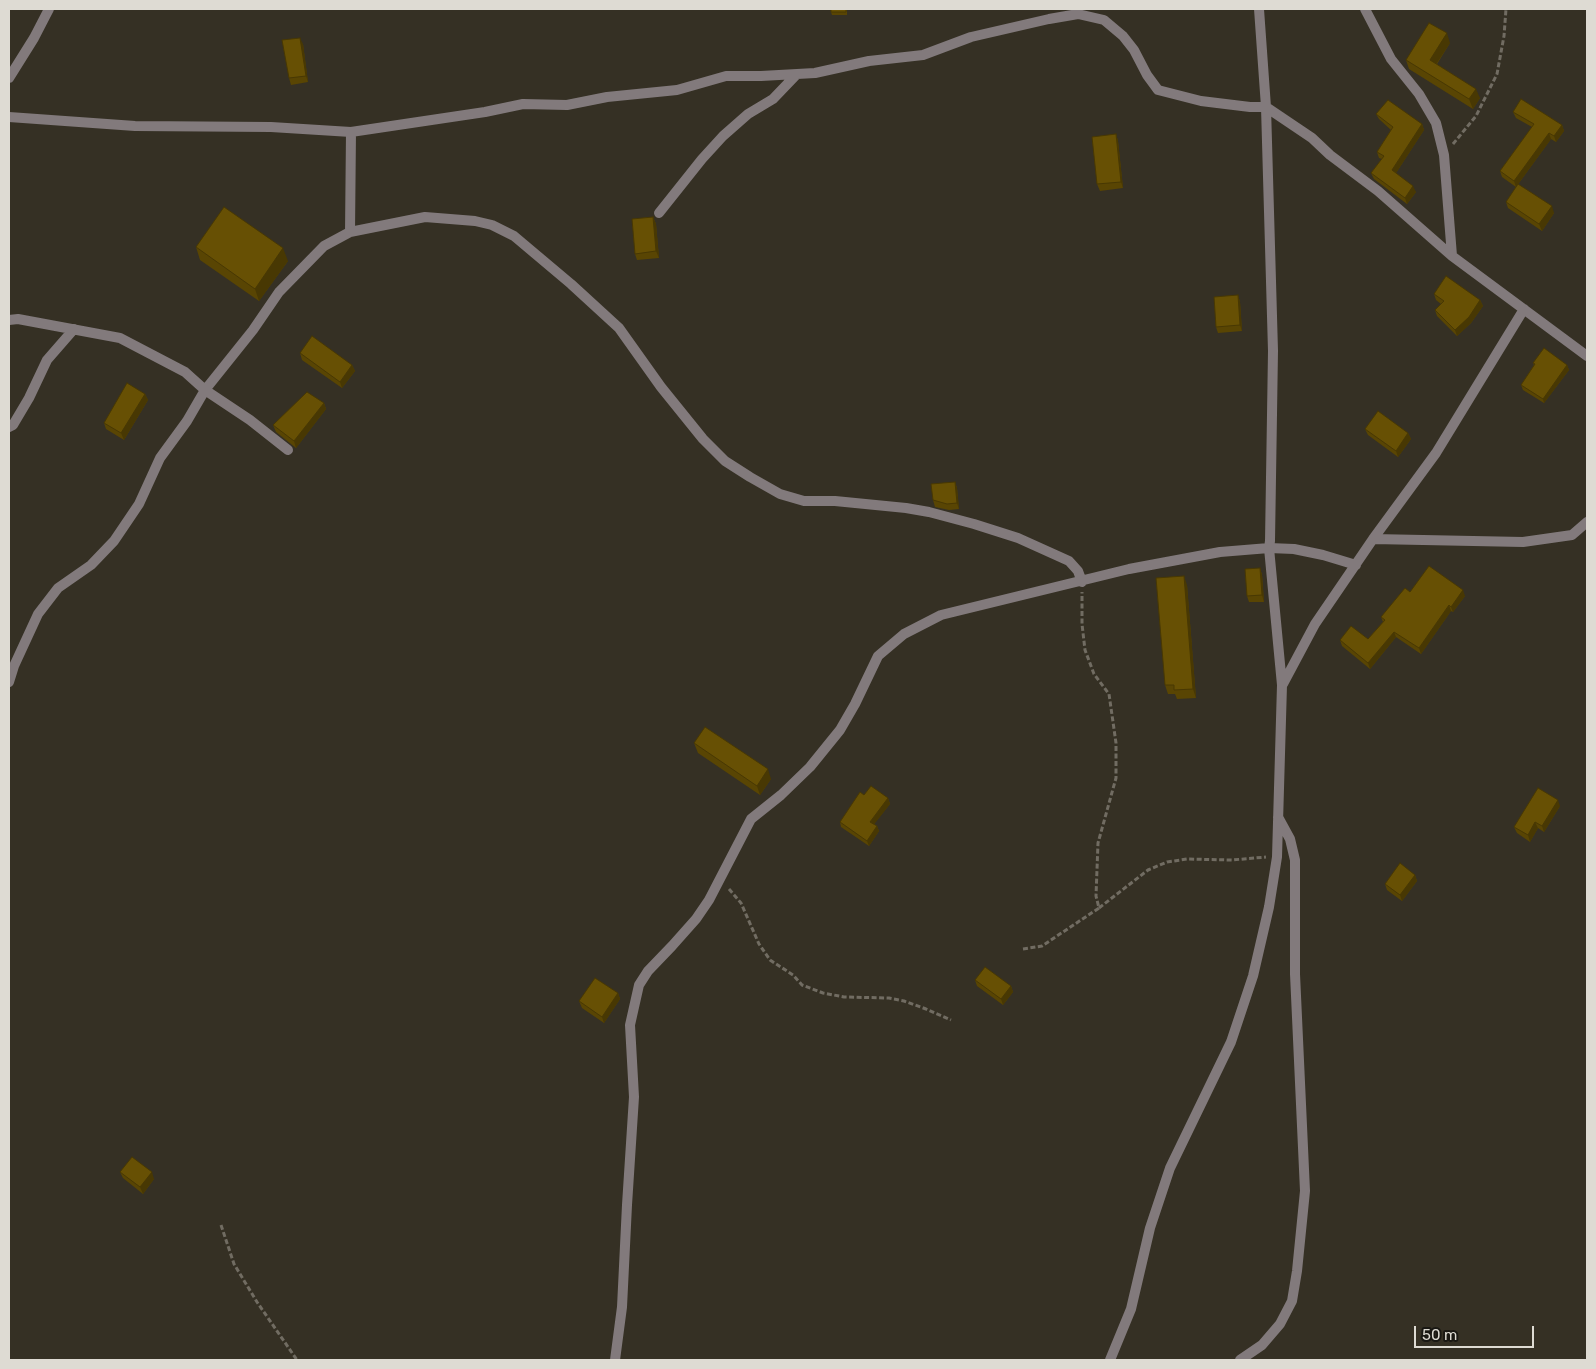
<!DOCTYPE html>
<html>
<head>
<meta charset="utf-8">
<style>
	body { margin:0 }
	#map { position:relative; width:1596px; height:1369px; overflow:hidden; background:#353024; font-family:Rubik,sans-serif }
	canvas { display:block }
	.frame { position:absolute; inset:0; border:10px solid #dedbd3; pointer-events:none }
	.scale { position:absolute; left:1414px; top:1326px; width:120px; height:22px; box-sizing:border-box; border:2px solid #dedbd3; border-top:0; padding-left:6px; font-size:15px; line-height:18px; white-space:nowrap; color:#dedbd3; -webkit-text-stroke:4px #1a1813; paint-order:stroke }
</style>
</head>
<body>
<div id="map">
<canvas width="1596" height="1369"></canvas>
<div class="frame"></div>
<div class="scale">50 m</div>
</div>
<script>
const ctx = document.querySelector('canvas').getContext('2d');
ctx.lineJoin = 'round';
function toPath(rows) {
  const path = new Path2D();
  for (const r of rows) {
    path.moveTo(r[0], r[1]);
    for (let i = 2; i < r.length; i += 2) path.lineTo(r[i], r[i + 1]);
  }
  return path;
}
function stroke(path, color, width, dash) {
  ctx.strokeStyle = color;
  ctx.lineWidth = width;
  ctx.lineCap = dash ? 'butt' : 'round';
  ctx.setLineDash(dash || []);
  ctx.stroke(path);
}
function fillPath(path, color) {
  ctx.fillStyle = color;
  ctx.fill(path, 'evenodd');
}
const path = toPath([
	[1453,144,1476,116,1497,74,1504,36,1506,9],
	[729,889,741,903,759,944,770,960,793,975,802,985,823,993,844,997,889,998,904,1001,926,1009,951,1020],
	[1099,908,1148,870,1167,862,1187,859,1232,860,1266,857],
	[1023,949,1042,946,1099,908,1096,896,1098,843,1116,778,1116,743,1109,694,1094,674,1085,650,1082,624,1082,592],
	[221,1225,234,1264,257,1302,297,1360]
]);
const minor = toPath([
	[1259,9,1266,107,1312,138,1330,155,1378,191,1452,256,1587,356],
	[1365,9,1391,59,1419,94,1436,123,1444,155,1452,256],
	[9,78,34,38,49,9],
	[9,117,135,126,271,127,351,132,485,112,523,104,567,105,607,97,677,90,726,76,761,76,815,73,869,61,923,55,971,37,1049,19,1078,14,1104,20,1123,36,1134,50,1147,75,1158,90,1201,101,1250,107,1266,107,1273,351,1270,541,1269,548,1282,685,1277,857,1269,907,1253,976,1231,1042,1170,1168,1150,1228,1131,1309,1110,1360],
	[659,213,702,159,723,136,748,114,773,99,796,75],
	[350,232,351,132],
	[9,320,18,319,120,338,185,372,205,390,250,420,288,450],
	[9,427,13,425,29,398,47,360,74,329],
	[1373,539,1523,542,1572,535,1587,522],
	[9,682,14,666,38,614,58,588,91,565,114,541,139,504,160,458,187,421,205,390,253,330,279,292,324,246,350,232,425,217,475,221,492,225,514,236,571,284,619,328,661,387,703,439,725,461,750,477,780,494,804,501,835,501,906,508,929,512,974,524,1018,538,1069,561,1078,571,1082,582],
	[1283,684,1315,624,1373,539,1436,453,1524,309],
	[615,1360,622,1307,627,1205,634,1097,630,1025,639,985,648,971,672,946,696,919,709,900,751,819,781,795,810,767,840,730,855,704,878,656,904,634,941,615,1129,569,1220,552,1269,548,1294,549,1323,555,1356,565],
	[1240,1360,1262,1345,1280,1324,1292,1301,1297,1271,1305,1191,1295,974,1295,860,1290,839,1278,817]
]);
const wall = toPath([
	[847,9,847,15,832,15,831,12],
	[1450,43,1437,64,1480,98,1473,109,1409,69,1406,60],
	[303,44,308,82,291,85,289,78],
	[1513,112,1562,125,1564,131,1556,142,1551,139,1516,187,1502,177,1500,171,1532,127,1516,118],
	[1376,114,1422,124,1424,130,1396,173,1416,192,1407,204,1374,179,1371,173,1382,159,1379,158,1377,152,1391,130,1379,119],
	[1116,134,1118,141,1123,188,1100,191,1097,184],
	[1506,202,1554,213,1542,231,1508,208],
	[653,217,656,224,659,258,637,260,635,254],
	[196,247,288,261,259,301,200,260],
	[1434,294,1480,300,1483,306,1471,323,1457,336,1437,316,1435,310,1441,304,1436,300],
	[1238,295,1240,302,1242,331,1218,333,1216,327],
	[300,353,352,365,355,371,342,388,302,360],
	[1533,363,1567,365,1569,370,1544,403,1523,390,1521,385,1534,365],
	[145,394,148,400,124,440,106,429,104,423],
	[324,403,326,409,296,448,276,432,273,425],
	[1365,429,1408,433,1411,439,1398,457,1368,435],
	[955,482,957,488,959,509,949,510,935,507,933,500],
	[1260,568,1262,575,1264,602,1249,602,1247,596],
	[1187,585,1196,698,1177,699,1175,694,1168,694,1165,685],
	[1410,592,1465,596,1453,612,1451,611,1421,654,1396,637,1370,669,1342,646,1340,640,1368,639,1383,622,1381,617],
	[694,743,771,779,760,795,698,753],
	[864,795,888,798,890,804,874,824,877,826,879,831,869,846,841,827,840,822],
	[1560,806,1544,832,1538,828,1530,842,1517,833,1514,827],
	[1415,875,1417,881,1402,901,1387,890,1385,884],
	[975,980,1011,986,1013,992,1003,1005,977,986],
	[618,993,620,999,604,1023,582,1008,579,1001],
	[120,1172,154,1179,143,1194,123,1178]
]);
const shadedWall = toPath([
	[1447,33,1450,43,1433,69,1430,60],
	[300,38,303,44,308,82,306,76],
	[1476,89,1480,98,1473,109,1469,99],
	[1422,124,1424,130,1394,176,1392,170],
	[1562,125,1564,131,1556,142,1554,136],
	[1549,133,1551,139,1516,187,1514,181],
	[1116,134,1118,141,1123,188,1121,182],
	[1413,186,1416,192,1407,204,1405,198],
	[1552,206,1554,213,1542,231,1539,224],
	[653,217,656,224,659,258,656,251],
	[283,248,288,261,259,301,255,289],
	[1238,295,1240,302,1242,331,1240,325],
	[1480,300,1483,306,1471,323,1457,336,1455,330],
	[352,365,355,371,342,388,340,382],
	[1567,365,1569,370,1544,403,1543,399],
	[145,394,148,400,124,440,121,433],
	[324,403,326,409,296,448,294,441],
	[1408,433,1411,439,1398,457,1396,451],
	[955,482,957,488,959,509,957,503],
	[1260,568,1262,575,1264,602,1262,595],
	[1184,576,1187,585,1196,698,1193,689],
	[1463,590,1465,596,1453,612,1451,607],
	[1449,605,1451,611,1421,654,1419,648],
	[1394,632,1396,637,1370,669,1368,663],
	[768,769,771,779,760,795,757,786],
	[888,798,890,804,872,827,870,822],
	[1558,800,1560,806,1544,832,1542,826],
	[1535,822,1538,828,1530,842,1528,835],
	[877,826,879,831,869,846,867,841],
	[1415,875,1417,881,1402,901,1400,895],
	[1011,986,1013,992,1003,1005,1001,999],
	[618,993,620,999,604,1023,602,1017],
	[152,1172,154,1179,143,1194,140,1187]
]);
const building = toPath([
	[831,9,846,9,846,12,831,12,831,9],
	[1429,23,1447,33,1430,60,1476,89,1469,99,1406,60,1429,23],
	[300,38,306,76,289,78,282,40,300,38],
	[1521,99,1562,125,1554,136,1549,133,1514,181,1500,171,1534,124,1513,112,1521,99],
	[1388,100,1422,124,1392,170,1413,186,1405,198,1371,173,1384,156,1377,152,1393,127,1376,114,1388,100],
	[1116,134,1121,182,1097,184,1092,137,1116,134],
	[1518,184,1552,206,1539,224,1506,202,1518,184],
	[224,207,283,248,255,289,196,247,224,207],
	[653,217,656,251,635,254,632,219,653,217],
	[1446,276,1480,300,1469,317,1455,330,1435,310,1444,301,1434,294,1446,276],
	[1238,295,1240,325,1216,327,1214,297,1238,295],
	[312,336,352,365,340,382,300,353,312,336],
	[1544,348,1567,365,1543,399,1521,385,1535,364,1533,363,1544,348],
	[127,383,145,394,121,433,104,423,127,383],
	[307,392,324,403,294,441,273,425,307,392],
	[1378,411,1408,433,1396,451,1365,429,1378,411],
	[955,482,957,503,947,504,933,500,931,484,955,482],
	[1429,566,1463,590,1451,607,1449,605,1419,648,1394,632,1368,663,1340,640,1351,626,1368,639,1385,620,1381,617,1405,588,1410,592,1429,566],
	[1260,568,1262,595,1247,596,1245,569,1260,568],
	[1184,576,1193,689,1174,690,1174,685,1165,685,1156,578,1184,576],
	[705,727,768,769,757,786,694,743,705,727],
	[871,786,888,798,870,822,877,826,867,841,840,822,860,792,864,795,871,786],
	[1538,788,1558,800,1542,826,1535,822,1528,835,1514,827,1538,788],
	[1400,863,1415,875,1400,895,1385,884,1400,863],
	[985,967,1011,986,1001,999,975,980,985,967],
	[595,978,618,993,602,1017,579,1001,595,978],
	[132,1157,152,1172,140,1187,120,1172,132,1157]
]);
stroke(path, '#716c62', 3, [5, 2.5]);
stroke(minor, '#827a7c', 10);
fillPath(wall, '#594503');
fillPath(shadedWall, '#483803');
fillPath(building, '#675004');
stroke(building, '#483803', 1);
</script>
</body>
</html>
